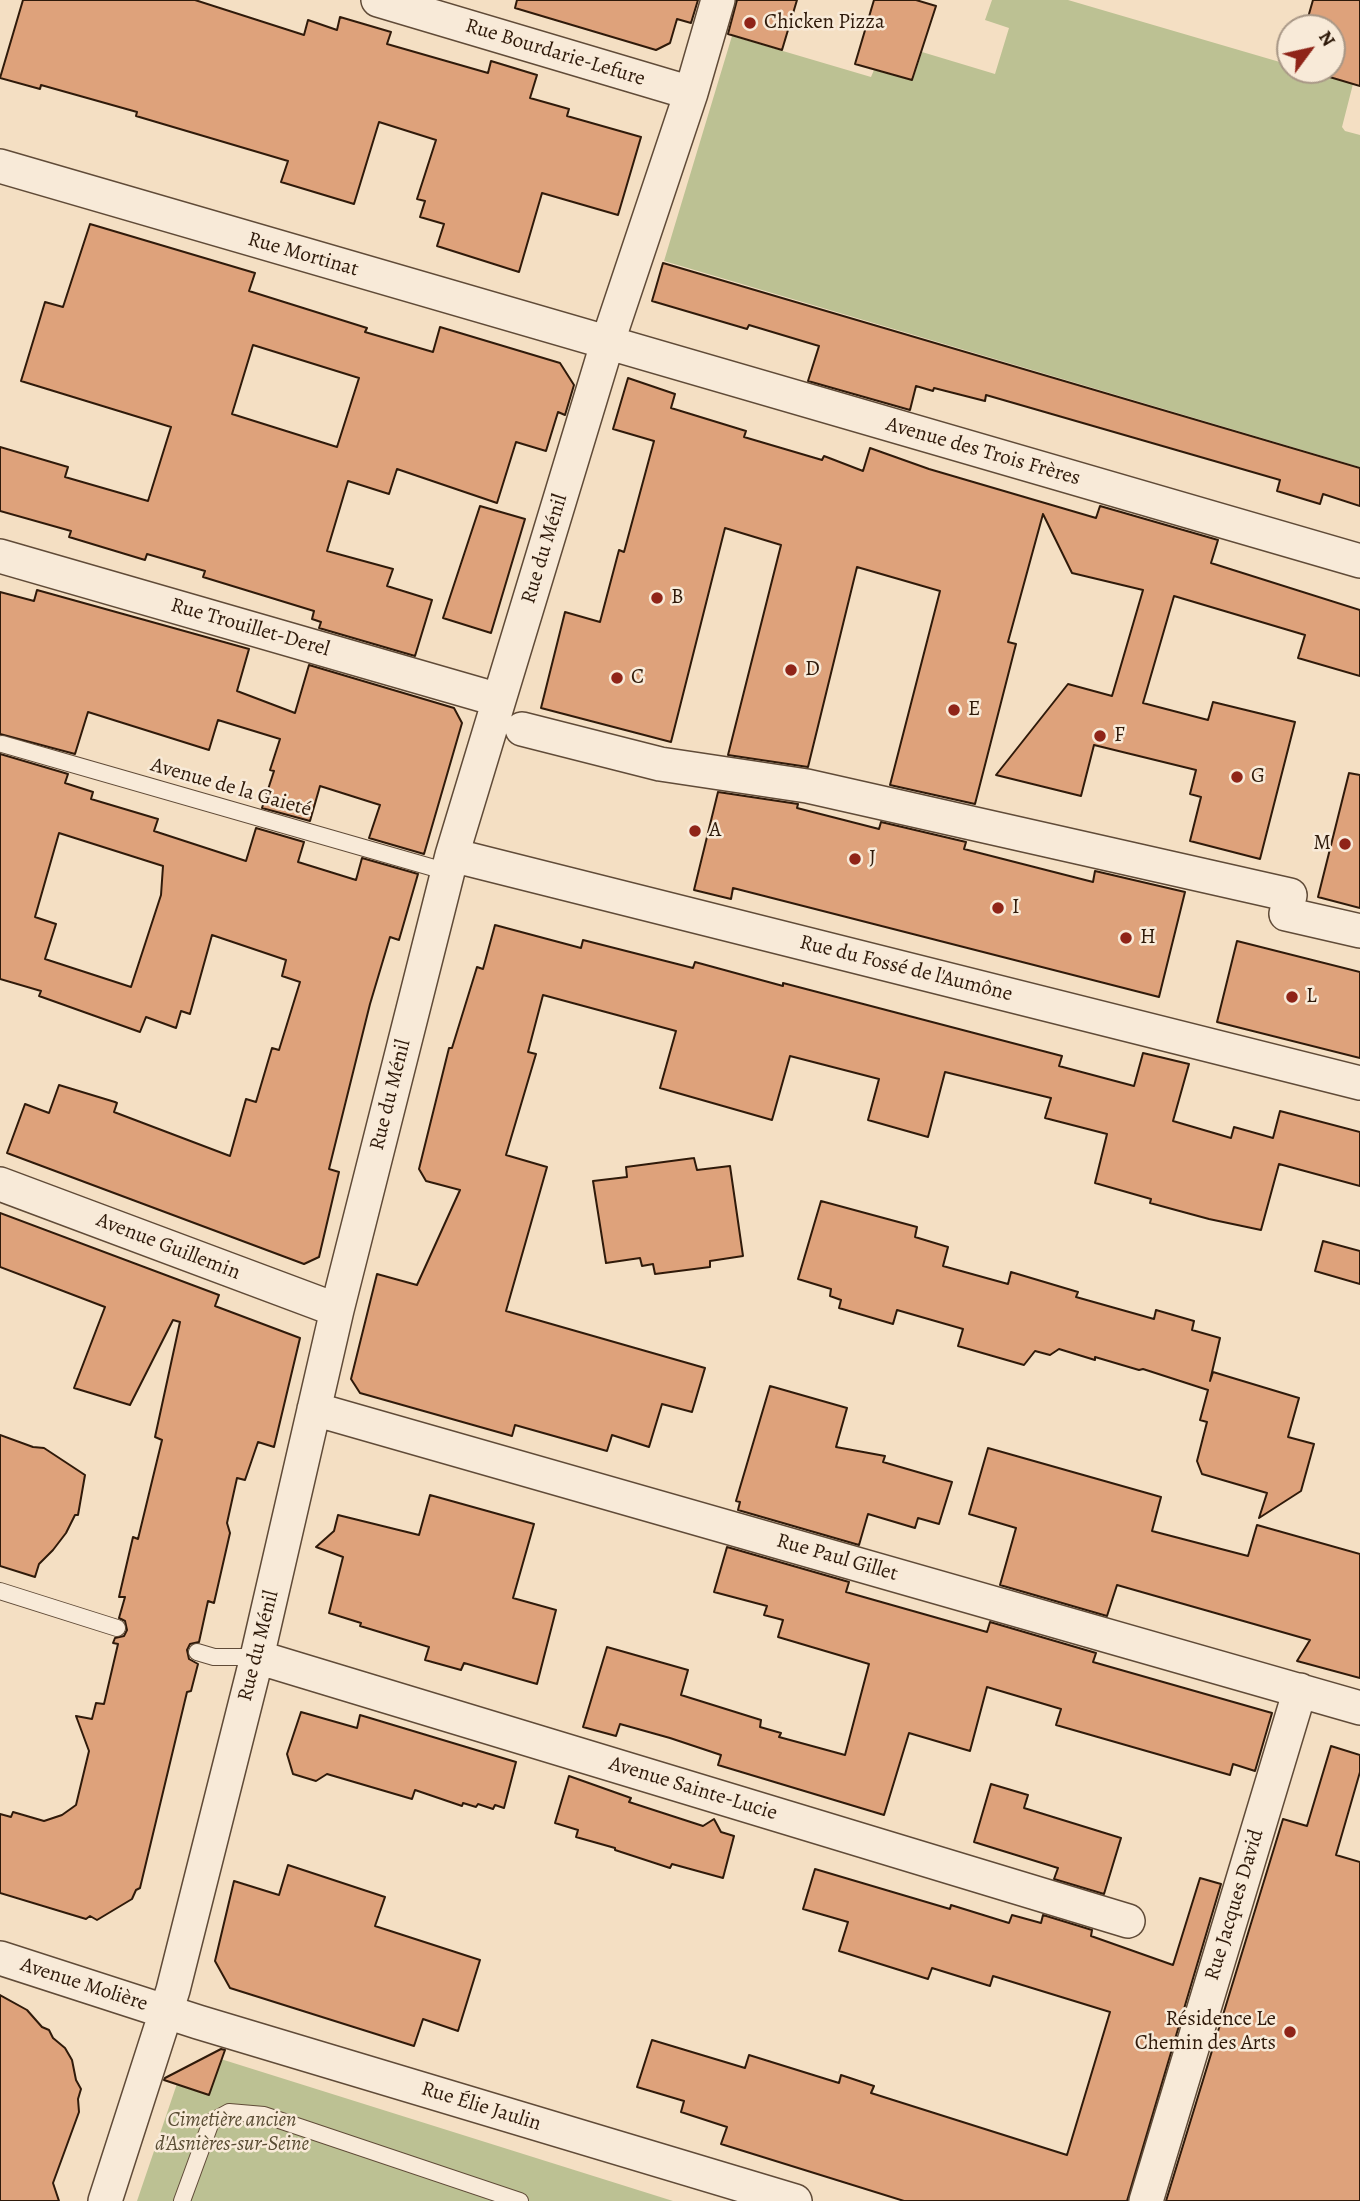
<!DOCTYPE html>
<html>
<head>
<meta charset="utf-8">
<style>
	body { margin:0 }
	#map { position:relative; width:1360px; height:2201px; overflow:hidden; background:#f4dfc3; font-family:Alegreya,serif }
	canvas { display:block }
	.north { position:absolute; left:1276px; top:14px; width:70px; height:70px; box-sizing:border-box; background:#f8ead8; border:2px solid #a89786; border-radius:50%; rotate:57deg; font-size:19px; font-weight:700; line-height:28px; text-align:center; color:#2f1a0a }
	.north::after { content:''; display:block; margin:auto; width:24px; height:32px; background:#8f2418; clip-path:polygon(50% 0,100% 100%,50% 72%,0 100%) }
</style>
</head>
<body>
<div id="map">
<canvas width="1360" height="2201"></canvas>
<div class="north">N</div>
</div>
<script>
const ctx = document.querySelector('canvas').getContext('2d');
ctx.lineJoin = 'round';
function fillPath(path, color) {
  ctx.fillStyle = color;
  ctx.fill(path, 'evenodd');
}
function toPath(rows) {
  const path = new Path2D();
  for (const r of rows) {
    path.moveTo(r[0], r[1]);
    for (let i = 2; i < r.length; i += 2) path.lineTo(r[i], r[i + 1]);
  }
  return path;
}
function stroke(path, color, width, dash) {
  ctx.strokeStyle = color;
  ctx.lineWidth = width;
  ctx.lineCap = dash ? 'butt' : 'round';
  ctx.setLineDash(dash || []);
  ctx.stroke(path);
}
function write(font, color, halo, rows, align = 'center') {
  ctx.font = font + ' Alegreya,serif';
  ctx.lineWidth = 5;
  ctx.setLineDash([]);
  ctx.textBaseline = 'middle';
  ctx.strokeStyle = halo;
  ctx.fillStyle = color;
  for (const [text, x, y, turn = 0] of rows) {
    ctx.save();
    ctx.translate(x, y);
    ctx.rotate((+turn || 0) * Math.PI / 180);
    ctx.textAlign = isNaN(turn) ? turn : align;
    if (halo) ctx.strokeText(text, 0, 0);
    ctx.fillText(text, 0, 0);
    ctx.restore();
  }
}
const green = toPath([
	[992,0,1068,0,1290,65,1290,70,1306,70,1353,84,1342,127,1345,131,1360,135,1360,467,664,261,732,36,871,77,874,70,913,80,922,52,995,74,1009,28,985,20],
	[208,2055,673,2201,137,2201,182,2069]
]);
const building = toPath([
	[23,0,195,0,304,35,308,20,337,30,340,17,391,32,387,44,488,73,491,61,537,75,530,98,569,109,567,116,641,137,618,215,542,193,519,272,437,246,444,224,420,217,425,201,417,199,436,140,379,122,354,204,281,182,288,161,136,116,137,112,41,85,40,89,0,78,23,0],
	[517,0,698,0,691,23,677,19,670,43,656,50,515,8,517,0],
	[737,0,797,0,782,50,728,34,737,0],
	[874,0,916,0,936,6,912,80,855,64,874,0],
	[1313,0,1360,0,1360,86,1306,70,1332,70,1332,28,1305,28,1313,0],
	[90,224,255,273,249,291,367,328,365,332,433,352,440,327,560,363,574,385,565,415,558,412,546,451,516,442,497,503,397,469,389,494,348,481,327,551,393,569,387,586,432,600,415,656,319,628,321,622,312,619,314,611,203,577,205,571,147,554,145,560,69,537,71,531,0,511,0,447,68,467,65,477,148,501,171,427,21,381,45,302,63,307,90,224],
	[253,345,359,378,337,447,232,414,253,345],
	[663,263,1360,468,1360,506,1323,494,1320,504,1277,491,1280,480,986,395,985,401,934,388,933,391,916,386,910,410,808,381,819,346,749,325,747,329,652,301,663,263],
	[628,378,675,394,671,408,746,431,744,437,822,460,824,456,863,471,870,448,929,469,1096,518,1100,506,1218,540,1211,563,1360,610,1360,676,1298,658,1305,635,1174,596,1143,703,1208,720,1213,702,1295,722,1260,859,1190,841,1201,797,1190,794,1196,770,1094,745,1081,796,996,775,1068,684,1112,696,1143,590,1072,573,1043,514,1008,642,1016,644,975,804,890,785,940,591,857,567,808,767,728,755,781,545,725,528,671,742,541,708,565,612,600,622,619,550,624,552,654,441,613,429,628,378],
	[480,506,525,519,491,633,443,618,480,506],
	[37,590,249,649,237,691,295,713,309,665,454,708,462,723,424,854,369,838,380,805,320,786,310,821,262,808,274,771,270,770,280,739,218,720,209,750,88,712,75,754,0,734,0,592,34,601,37,590],
	[0,754,68,774,65,783,93,792,91,799,158,819,154,831,246,861,256,828,304,842,298,862,356,880,362,858,418,874,399,940,390,937,370,1004,329,1169,339,1172,319,1257,304,1264,7,1153,25,1104,49,1113,59,1085,115,1102,117,1103,114,1112,230,1156,246,1099,256,1102,272,1048,279,1050,300,982,282,976,286,960,212,935,190,1014,181,1011,176,1028,146,1017,140,1032,39,996,41,991,0,979,0,754],
	[59,833,163,866,161,895,131,987,45,959,56,924,35,917,59,833],
	[1349,773,1360,775,1360,908,1318,897,1349,773],
	[718,792,798,804,797,808,879,829,881,822,966,842,964,849,1093,882,1095,871,1185,892,1159,997,733,888,731,899,694,890,718,792],
	[495,925,581,948,583,940,693,968,695,962,783,986,783,983,1062,1056,1059,1066,1134,1086,1143,1053,1189,1064,1173,1121,1231,1138,1234,1127,1273,1138,1280,1111,1360,1132,1360,1186,1279,1164,1261,1230,1209,1219,1150,1203,1151,1199,1095,1183,1107,1134,1045,1118,1051,1098,945,1072,928,1137,868,1120,879,1079,790,1056,772,1120,660,1088,676,1031,543,995,528,1052,536,1054,506,1155,547,1167,506,1311,705,1368,692,1412,662,1404,649,1447,612,1435,607,1451,515,1425,512,1436,360,1393,351,1379,377,1274,417,1285,460,1190,426,1181,419,1169,449,1048,452,1048,477,967,483,969,495,925],
	[1237,941,1360,972,1360,1058,1217,1022,1237,941],
	[694,1158,697,1170,730,1166,743,1256,710,1261,710,1267,655,1274,653,1264,642,1266,640,1258,606,1263,593,1181,627,1177,626,1167,694,1158],
	[821,1201,917,1227,915,1237,948,1247,943,1266,1008,1284,1011,1272,1078,1292,1076,1297,1154,1319,1156,1310,1194,1321,1192,1330,1220,1338,1210,1381,1213,1372,1299,1398,1288,1437,1314,1444,1301,1491,1259,1518,1267,1493,1202,1474,1197,1461,1207,1422,1200,1420,1208,1390,1143,1369,1139,1370,1095,1357,1095,1360,1059,1349,1050,1355,1035,1351,1024,1365,958,1346,963,1329,897,1310,893,1324,839,1308,841,1300,830,1296,831,1289,798,1279,821,1201],
	[0,1213,219,1295,215,1306,300,1338,274,1447,258,1442,245,1480,237,1478,227,1523,230,1533,214,1603,208,1601,199,1642,190,1644,187,1650,189,1659,198,1664,191,1691,187,1692,140,1888,136,1890,132,1899,97,1920,90,1916,86,1919,0,1893,0,1814,11,1817,13,1812,44,1821,62,1815,76,1805,89,1751,76,1716,92,1719,96,1703,104,1704,118,1644,113,1643,115,1638,124,1636,127,1630,125,1621,119,1618,125,1597,119,1597,133,1537,138,1539,162,1440,155,1437,180,1322,173,1320,130,1405,74,1388,105,1307,0,1267,0,1213],
	[1323,1241,1360,1251,1360,1284,1315,1271,1323,1241],
	[770,1386,847,1408,836,1447,885,1456,883,1462,952,1482,939,1524,918,1518,915,1528,868,1514,859,1545,738,1510,740,1502,736,1501,770,1386],
	[0,1435,33,1447,44,1448,85,1475,78,1515,75,1515,66,1533,53,1550,39,1564,35,1577,0,1566,0,1435],
	[988,1448,1161,1497,1152,1531,1248,1556,1257,1525,1360,1554,1360,1678,1297,1661,1310,1640,1117,1585,1107,1616,1000,1585,1016,1528,969,1514,988,1448],
	[430,1495,534,1524,513,1598,556,1610,537,1684,464,1663,461,1670,425,1660,429,1647,360,1626,361,1623,329,1613,343,1557,316,1547,334,1531,338,1515,419,1535,430,1495],
	[727,1547,849,1582,846,1592,987,1632,990,1622,1096,1653,1093,1662,1272,1713,1255,1771,1233,1764,1230,1775,1056,1725,1061,1709,987,1687,970,1751,909,1733,884,1815,718,1765,721,1755,670,1738,620,1724,616,1736,583,1727,607,1647,688,1670,681,1695,761,1720,760,1727,781,1733,779,1737,845,1755,869,1664,778,1637,783,1620,764,1615,767,1606,714,1592,727,1547],
	[301,1712,357,1728,360,1715,516,1762,504,1808,495,1805,493,1809,478,1804,476,1807,463,1803,462,1806,415,1790,412,1799,327,1774,316,1781,293,1774,287,1754,301,1712],
	[1331,1746,1360,1755,1360,1772,1336,1855,1360,1862,1360,2201,1166,2201,1283,1819,1307,1826,1331,1746],
	[569,1776,631,1798,629,1802,703,1826,714,1819,721,1832,734,1836,723,1878,672,1864,670,1868,615,1850,615,1848,576,1837,578,1830,555,1823,569,1776],
	[991,1784,1028,1795,1024,1808,1121,1838,1104,1894,1054,1879,1058,1868,974,1842,991,1784],
	[288,1865,385,1897,375,1926,480,1960,458,2031,423,2019,414,2046,230,1988,215,1961,234,1881,279,1895,288,1865],
	[815,1869,950,1909,951,1905,1009,1923,1012,1915,1041,1923,1043,1915,1092,1930,1091,1936,1173,1965,1200,1878,1221,1884,1127,2201,904,2201,721,2144,727,2127,681,2112,684,2101,637,2087,652,2040,745,2068,749,2055,839,2083,841,2075,874,2086,871,2093,1067,2155,1110,2012,993,1976,990,1986,932,1968,928,1979,839,1951,848,1922,803,1909,815,1869],
	[0,1995,27,2010,42,2027,49,2030,53,2038,65,2048,72,2060,76,2080,81,2089,78,2099,79,2112,53,2183,59,2201,0,2201,0,1995],
	[221,2049,225,2050,209,2095,164,2080,165,2078,221,2049]
]);
const lane = toPath([
	[2,744,448,872],
	[0,1591,117,1628],
	[197,1652,214,1657,257,1657],
	[182,2201,211,2122,229,2112,264,2115,520,2201]
]);
const street = toPath([
	[378,0,691,93],
	[0,166,1360,561],
	[0,556,499,700],
	[522,729,660,764,807,786,1290,895,1286,914,1360,931],
	[452,855,1360,1083],
	[0,1184,337,1310],
	[314,1409,1360,1708],
	[257,1657,1128,1921],
	[0,1958,198,2022,795,2201],
	[105,2201,173,1990,257,1657,337,1310,452,855,607,344,691,93,718,0],
	[1146,2201,1300,1690]
]);
const markers = [
	[750,23,7,"#8f2418"],
	[657,598,7,"#8f2418"],
	[791,670,7,"#8f2418"],
	[617,678,7,"#8f2418"],
	[954,710,7,"#8f2418"],
	[1100,736,7,"#8f2418"],
	[1237,777,7,"#8f2418"],
	[695,831,7,"#8f2418"],
	[1345,844,7,"#8f2418"],
	[855,859,7,"#8f2418"],
	[998,908,7,"#8f2418"],
	[1126,938,7,"#8f2418"],
	[1292,997,7,"#8f2418"],
	[1290,2032,7,"#8f2418"]
];
const poiNames = [
	["Chicken Pizza",764,23],
	["B",671,598],
	["D",805,670],
	["C",631,678],
	["E",968,710],
	["F",1114,736],
	["G",1251,777],
	["A",709,831],
	["M",1331,844,"right"],
	["J",869,859],
	["I",1012,908],
	["H",1140,938],
	["L",1306,997],
	["Résidence Le",1276,2020,"right"],
	["Chemin des Arts",1276,2044,"right"]
];
const streetNames = [
	["Rue Bourdarie-Lefure",555,53,17],
	["Rue Mortinat",303,255,16],
	["Avenue des Trois Frères",983,452,16],
	["Rue du Ménil",545,549,-73],
	["Rue Trouillet-Derel",250,628,16],
	["Avenue de la Gaieté",231,788,16],
	["Rue du Fossé de l'Aumône",906,969,14],
	["Rue du Ménil",391,1095,-76],
	["Avenue Guillemin",168,1247,21],
	["Rue Paul Gillet",837,1558,16],
	["Rue du Ménil",259,1646,-76],
	["Avenue Sainte-Lucie",693,1789,17],
	["Rue Jacques David",1235,1905,-73],
	["Avenue Molière",84,1985,18],
	["Rue Élie Jaulin",481,2107,17]
];
const parkNames = [
	["Cimetière ancien",232,2121],
	["d'Asnières-sur-Seine",232,2145]
];
fillPath(green, '#bcc193');
fillPath(building, '#dea27b');
stroke(building, '#2f1a0a', 2);
stroke(lane, '#604b38', 18);
stroke(street, '#604b38', 36);
stroke(lane, '#f8ead8', 16);
stroke(street, '#f8ead8', 33);
for (const [x, y, r, color] of markers) {
  const dot = new Path2D();
  dot.arc(x, y, r, 0, 2 * Math.PI);
  ctx.fillStyle = color;
  ctx.fill(dot);
  stroke(dot, '#f8ead8', 2.5);
}
write('21px', '#2f1a0a', '#f8ead8', poiNames, 'left');
write('21px', '#2f1a0a', '#f8ead8', streetNames);
write('italic 21px', '#594c33', '#f8ead8', parkNames);
</script>
</body>
</html>
